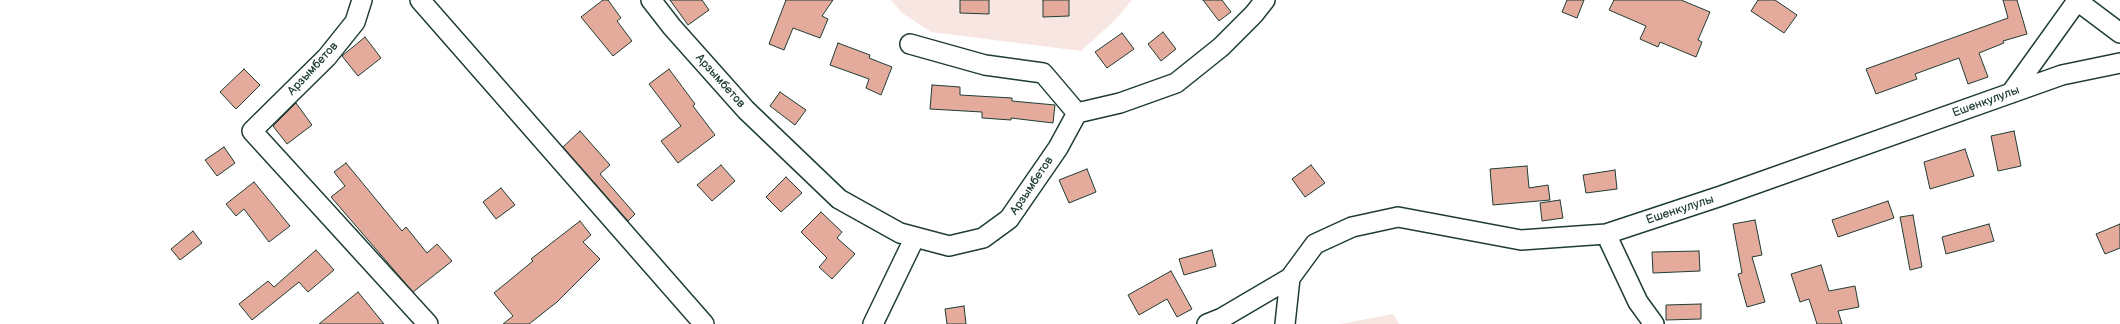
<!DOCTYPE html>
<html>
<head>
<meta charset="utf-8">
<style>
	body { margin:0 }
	canvas { display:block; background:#fff }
</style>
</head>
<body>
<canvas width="2120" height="324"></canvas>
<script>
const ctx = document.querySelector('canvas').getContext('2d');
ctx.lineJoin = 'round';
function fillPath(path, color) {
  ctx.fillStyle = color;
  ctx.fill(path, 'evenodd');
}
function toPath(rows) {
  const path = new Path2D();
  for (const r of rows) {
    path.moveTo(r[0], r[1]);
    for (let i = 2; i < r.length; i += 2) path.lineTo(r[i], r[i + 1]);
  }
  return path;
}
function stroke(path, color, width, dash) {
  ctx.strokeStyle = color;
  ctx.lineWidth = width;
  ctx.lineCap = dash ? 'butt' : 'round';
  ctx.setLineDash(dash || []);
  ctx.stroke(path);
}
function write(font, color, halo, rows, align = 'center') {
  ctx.font = font + ' "Balsamiq Sans",sans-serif';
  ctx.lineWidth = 3;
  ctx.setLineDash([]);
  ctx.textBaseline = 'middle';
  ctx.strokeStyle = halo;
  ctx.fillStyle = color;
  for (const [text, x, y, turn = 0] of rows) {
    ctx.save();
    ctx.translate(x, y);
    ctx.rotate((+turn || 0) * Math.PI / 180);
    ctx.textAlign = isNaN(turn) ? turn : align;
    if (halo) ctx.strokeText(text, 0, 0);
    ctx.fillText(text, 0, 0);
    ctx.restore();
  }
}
const built = toPath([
	[891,0,1132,0,1115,20,1081,51,931,32,902,13],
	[1393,314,1399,324,1340,324]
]);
const building = toPath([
	[603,0,608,0,621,18,617,21,632,41,613,56,581,17,603,0],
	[670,0,702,0,709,10,688,25,670,0],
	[786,0,833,0,822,16,828,19,820,38,793,28,784,50,769,44,786,0],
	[960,0,989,0,989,14,960,13,960,0],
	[1043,0,1069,0,1069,16,1043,17,1043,0],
	[1203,0,1222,0,1231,12,1219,21,1203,0],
	[1567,0,1584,0,1577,18,1562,12,1567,0],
	[1614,0,1681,0,1710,12,1698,40,1702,42,1696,57,1660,42,1658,47,1640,39,1646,26,1609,10,1614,0],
	[1758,0,1775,0,1797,15,1784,33,1751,11,1758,0],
	[2003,0,2017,0,2027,34,2003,41,2004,43,1979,53,1988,77,1968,84,1959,58,1915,74,1917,79,1876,94,1866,69,2008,18,2003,0],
	[1163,32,1176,49,1161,61,1148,44,1163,32],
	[1122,33,1134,49,1107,68,1095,52,1122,33],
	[365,37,381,58,358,76,342,56,365,37],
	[838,43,870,55,869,58,892,67,881,95,866,88,869,79,830,65,838,43],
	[244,69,260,85,236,109,220,92,244,69],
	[669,69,695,104,693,106,715,135,678,163,661,141,681,126,649,84,669,69],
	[932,85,960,87,960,95,1012,98,1012,101,1055,105,1053,123,1011,118,1011,120,982,118,982,112,930,109,932,85],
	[780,92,806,110,795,125,770,106,780,92],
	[296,103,312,125,287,144,273,126,296,103],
	[580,131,610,165,600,174,635,214,628,221,563,147,580,131],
	[2014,131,2021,166,1998,171,1991,136,2014,131],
	[224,147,235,163,217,176,205,160,224,147],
	[1965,149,1974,176,1930,189,1924,162,1965,149],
	[346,163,402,231,406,227,427,253,437,244,452,261,413,292,331,197,345,186,334,172,346,163],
	[721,165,735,181,712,201,697,185,721,165],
	[1311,165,1325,183,1305,197,1292,179,1311,165],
	[1527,166,1529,188,1548,185,1550,200,1493,205,1490,169,1527,166],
	[1087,169,1096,192,1069,203,1059,180,1087,169],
	[1615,170,1617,189,1586,193,1583,175,1615,170],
	[786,177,802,193,781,212,766,197,786,177],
	[254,182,290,226,269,242,244,209,236,216,226,204,254,182],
	[501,188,515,205,496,219,483,202,501,188],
	[1560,200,1563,218,1542,221,1540,203,1560,200],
	[1888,201,1894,218,1838,237,1832,220,1888,201],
	[821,212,842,232,837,238,855,254,832,279,819,267,827,258,801,232,821,212],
	[1913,215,1922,267,1910,270,1900,217,1913,215],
	[1755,220,1762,255,1752,257,1765,302,1747,307,1738,274,1742,273,1733,224,1755,220],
	[580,221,591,235,583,242,600,259,557,302,529,324,503,324,513,316,494,293,533,261,531,259,580,221],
	[1989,224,1994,241,1946,254,1942,237,1989,224],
	[2120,224,2120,248,2105,254,2096,234,2120,224],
	[193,231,202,243,180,260,171,249,193,231],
	[316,250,334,270,308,292,299,282,252,320,239,304,268,281,274,287,316,250],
	[1212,250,1216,266,1184,275,1179,259,1212,250],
	[1699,251,1700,271,1653,273,1652,252,1699,251],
	[1821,265,1829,291,1855,286,1859,307,1838,311,1842,324,1817,324,1809,299,1800,302,1791,274,1821,265],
	[1171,271,1192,309,1177,317,1167,299,1139,315,1128,295,1171,271],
	[358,292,384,324,319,324,358,292],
	[1701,304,1701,319,1666,320,1666,305,1701,304],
	[964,306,966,324,947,324,945,309,964,306]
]);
const minor = toPath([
	[362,0,355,22,327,57,252,131,428,324],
	[420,0,704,324],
	[651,0,672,27,746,110,839,199,900,233,949,246,983,238,1009,219,1058,148,1077,113,1120,103,1176,83,1221,47,1254,14,1265,0],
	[2076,0,2120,33],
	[910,44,985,65,1043,73,1077,113],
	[2011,93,2077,1],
	[1606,234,1638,302,1654,324],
	[873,324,915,237],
	[1207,324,1222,318,1290,278],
	[1285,324,1290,278,1315,244,1352,227,1398,217,1521,240,1606,234,1721,196,2062,75,2120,63]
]);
const streetNames = [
	["Арзымбетов",313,69,-47],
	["Арзымбетов",720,81,48],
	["Ешенкулулы",1986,102,-20],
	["Арзымбетов",1032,186,-56],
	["Ешенкулулы",1680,210,-18]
];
fillPath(built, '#f7e6e1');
fillPath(building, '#e4ab9c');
stroke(building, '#1f3d34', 1);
stroke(minor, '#1f3d34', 22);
stroke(minor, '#fff', 19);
write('12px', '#1f3d34', '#fff', streetNames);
</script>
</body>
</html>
